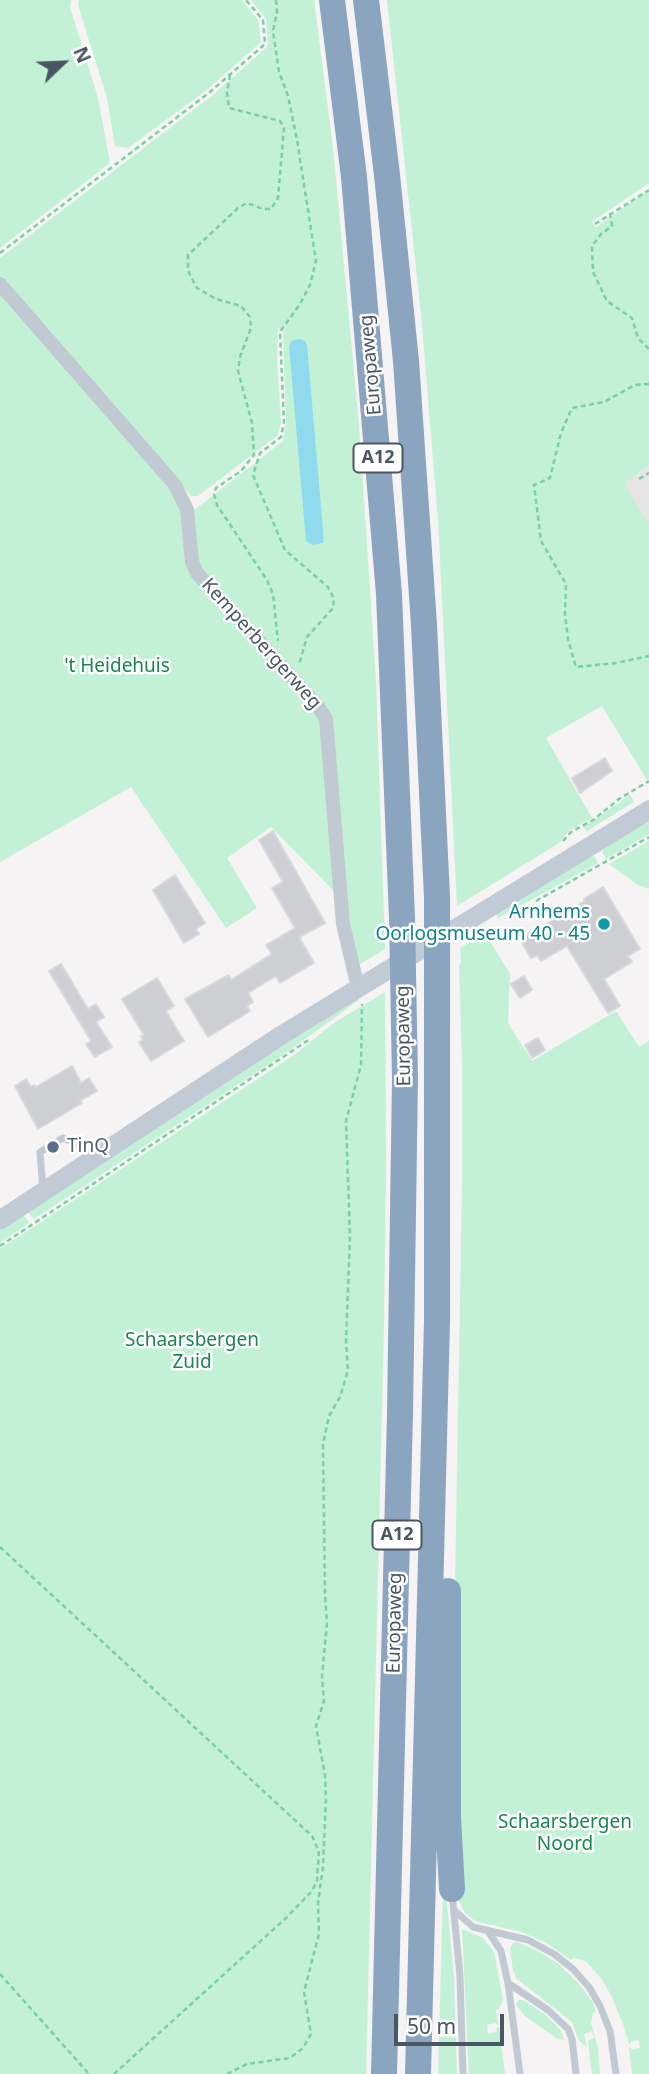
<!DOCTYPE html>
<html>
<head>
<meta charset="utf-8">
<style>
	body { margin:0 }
	#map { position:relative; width:649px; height:2074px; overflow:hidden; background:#f5f3f3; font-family:"Noto Sans",sans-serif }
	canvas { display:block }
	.north { position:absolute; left:28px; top:28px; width:70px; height:70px; -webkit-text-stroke:5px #fff; paint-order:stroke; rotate:67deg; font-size:19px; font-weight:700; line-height:28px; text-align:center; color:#4a5661 }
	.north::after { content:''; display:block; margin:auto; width:24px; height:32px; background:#4a5661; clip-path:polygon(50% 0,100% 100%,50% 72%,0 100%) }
	.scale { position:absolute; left:394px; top:2014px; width:110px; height:32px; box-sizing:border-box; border:4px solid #4a5661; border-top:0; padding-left:9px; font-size:21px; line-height:24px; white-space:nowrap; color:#4a5661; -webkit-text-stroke:5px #fff; paint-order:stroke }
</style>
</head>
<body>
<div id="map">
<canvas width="649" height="2074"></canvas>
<div class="north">N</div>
<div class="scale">50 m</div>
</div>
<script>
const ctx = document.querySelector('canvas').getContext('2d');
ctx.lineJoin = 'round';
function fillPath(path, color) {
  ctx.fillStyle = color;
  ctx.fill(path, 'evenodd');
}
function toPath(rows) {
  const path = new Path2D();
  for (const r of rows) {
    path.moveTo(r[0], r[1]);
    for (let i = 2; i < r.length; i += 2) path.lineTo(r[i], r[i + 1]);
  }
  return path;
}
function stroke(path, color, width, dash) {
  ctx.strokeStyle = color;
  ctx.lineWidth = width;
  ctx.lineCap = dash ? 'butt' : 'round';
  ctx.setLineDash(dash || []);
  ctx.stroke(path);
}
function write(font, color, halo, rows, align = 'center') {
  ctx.font = font + ' "Noto Sans",sans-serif';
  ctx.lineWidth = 5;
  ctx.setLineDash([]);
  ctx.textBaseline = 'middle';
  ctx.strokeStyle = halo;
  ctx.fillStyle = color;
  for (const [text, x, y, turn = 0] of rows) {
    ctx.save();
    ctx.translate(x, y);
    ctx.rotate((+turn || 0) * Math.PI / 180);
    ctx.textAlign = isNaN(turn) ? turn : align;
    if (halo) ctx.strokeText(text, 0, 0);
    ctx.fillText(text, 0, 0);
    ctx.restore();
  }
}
const education = toPath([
	[649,465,649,524,625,484]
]);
const green = toPath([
	[0,0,71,0,70,7,98,98,110,163,0,248],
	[79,0,242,0,258,20,261,42,208,89,128,148,115,146,107,98,78,5],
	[251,0,314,0,333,148,359,425,376,681,385,949,357,966,352,945,331,730,201,572,196,561,192,512,283,441,286,422,283,333,286,326,278,331,277,359,281,423,278,435,198,496,191,496,0,279,0,258,213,95,268,46,266,19],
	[317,468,324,541,323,543,313,545],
	[387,0,649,0,649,183,592,222,596,227,649,190,649,465,625,484,649,524,649,779,647,780,602,706,546,738,592,818,570,830,559,843,457,906,438,519,421,314],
	[0,288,172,488,183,512,188,564,322,721,334,891,271,827,227,858,257,908,226,928,131,787,0,862],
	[630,795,634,802,587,831,584,827],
	[649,818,649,834,606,859,603,853,603,846],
	[649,841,649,889,638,885,609,864],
	[589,855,595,857,598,863,498,918,497,917,496,912],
	[485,933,510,974,508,1023,532,1061,616,1011,639,1047,649,1041,649,2074,632,2074,629,2047,632,2049,640,2048,639,2040,631,2041,631,2044,629,2044,623,2024,612,1997,603,1981,586,1961,573,1958,571,1960,548,1944,522,1932,475,1921,465,1913,459,1901,455,1585,462,1185,462,1064,459,965,461,963,460,948],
	[385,992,386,1161,384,1325,366,2074,0,2074,0,1249,294,1055,334,1023],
	[359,998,359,1000,290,1050,34,1219,27,1211,219,1084],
	[22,1213,29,1223,0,1243,0,1228],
	[446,1893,454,1976,457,2074,438,2074,443,1895],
	[462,1929,483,1938,494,1952,503,2000,499,2009,496,2010,499,2026,495,2023,487,2025,488,2033,497,2032,496,2028,499,2027,505,2074,469,2074],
	[517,1942,538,1951,559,1964,581,1986,593,2003,596,2012,593,2013,591,2023,598,2048,600,2074,592,2074,588,2041,594,2038,592,2031,584,2034,587,2048,578,2039,572,2022,517,1979,513,1971,510,1949,513,1943],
	[518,2000,523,2000,546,2015,560,2029,564,2040,556,2038,525,2016,516,2005]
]);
const water = toPath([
	[300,339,305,341,307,345,324,541,323,543,313,545,306,541,289,346,292,341]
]);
const building = toPath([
	[605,758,612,771,580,793,572,778,605,758],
	[273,831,325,923,301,936,300,939,314,963,280,983,276,976,248,993,253,1002,247,1006,250,1011,208,1037,185,999,229,975,231,980,272,954,266,945,295,928,272,888,283,882,259,840,273,831],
	[175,875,205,923,196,929,199,934,184,943,153,890,175,875],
	[603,887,640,949,628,956,632,962,604,979,620,1006,608,1013,567,946,541,961,537,955,531,958,520,939,585,901,584,899,603,887],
	[61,964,88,1009,96,1004,104,1017,96,1022,112,1047,95,1057,86,1044,91,1041,49,971,61,964],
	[524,976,532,990,520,998,511,984,524,976],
	[157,978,174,1006,166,1011,184,1041,151,1061,139,1042,143,1039,141,1036,144,1035,122,999,157,978],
	[538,1038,545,1050,532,1058,525,1045,538,1038],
	[72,1066,81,1083,89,1078,97,1091,80,1101,82,1103,38,1129,15,1086,26,1079,31,1087,34,1085,36,1087,72,1066]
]);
const path = toPath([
	[276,0,277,12,273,31,279,72,288,96,297,140,316,261,310,285,300,304,280,332,284,422,281,437,260,453,253,475,285,550,328,587,334,599,333,608,307,637,299,665],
	[230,75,227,93,229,108,280,121,284,128,278,198,271,209,263,209,247,203,238,208,188,255,188,271,197,288,216,299,241,306,250,317,251,328,240,357,238,371,252,423,254,455,241,471,216,488,214,494,217,505,267,580,273,594,278,641],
	[610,213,612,226,601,234,592,246,593,272,607,301,632,318,638,338,649,349],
	[595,224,649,190],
	[0,253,210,92,265,44,263,20,246,0],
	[649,384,635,385,604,402,572,408,561,433,550,478,534,485,541,541,566,584,565,614,568,639,576,667,616,663,649,656],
	[639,479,649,473],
	[563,841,571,832,593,820,619,799,649,781],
	[536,901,649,837],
	[0,1246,310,1039],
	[0,1547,312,1836,319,1851,317,1881,312,1891,286,1918,114,2074],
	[0,1974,89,2074],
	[227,2074,247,2064,290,2058,303,2048,311,2034,304,1992,319,1934,318,1903,323,1867,326,1799,325,1775,316,1726,324,1701,322,1677,327,1623,325,1595,323,1444,329,1416,340,1397,348,1370,346,1341,350,1236,346,1121,361,1065,362,1004]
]);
const lane = toPath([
	[43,1190,40,1152,63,1138,96,1152],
	[452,1893,460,1976,463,2074],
	[454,1910,473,1927,528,1940,554,1954,573,1969,589,1987,600,2006,610,2031,616,2074],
	[488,1931,501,1951,508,1983,520,2074],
	[508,1983,548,2010,568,2029,572,2039,576,2074]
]);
const street = toPath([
	[0,284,175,485,187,510,192,562,197,573,317,705,326,719,343,924,358,988]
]);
const secondary = toPath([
	[0,1220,280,1036,649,810]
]);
const highway = toPath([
	[332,0,354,177,389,594,402,918,405,1078,400,1413,384,2074],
	[366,0,387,175,406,361,424,625,437,897,437,1320,418,2074],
	[448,1591,448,1817,452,1889]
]);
const markers = [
	[604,924,7,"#0f9aa8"],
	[53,1147,7,"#5c6f8a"]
];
const shields = [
	[378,458,49],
	[397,1535,49]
];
const shieldNames = [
	["A12",378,458],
	["A12",397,1535]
];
const streetNames = [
	["Europaweg",371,365,-95],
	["Kemperbergerweg",261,644,48],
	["Europaweg",404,1036,-91],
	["Europaweg",395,1623,-89]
];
const parkNames = [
	["'t Heidehuis",117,667],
	["Schaarsbergen",192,1341],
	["Zuid",192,1363],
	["Schaarsbergen",565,1823],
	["Noord",565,1845]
];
const cultureNames = [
	["Arnhems",590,913],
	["Oorlogsmuseum 40 - 45",590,935]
];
const serviceNames = [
	["TinQ",67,1147]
];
fillPath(education, '#e6e4e5');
fillPath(green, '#c3f1d5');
fillPath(water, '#90daee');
fillPath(building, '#cdcfd5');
stroke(building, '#d7d9de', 2);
stroke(path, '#7ad0a6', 2.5, [5, 3.5]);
stroke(lane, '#c1cad2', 7);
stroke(street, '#c1cad2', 14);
stroke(secondary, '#c1cbd6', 19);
stroke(highway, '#8ba5c1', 26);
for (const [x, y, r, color] of markers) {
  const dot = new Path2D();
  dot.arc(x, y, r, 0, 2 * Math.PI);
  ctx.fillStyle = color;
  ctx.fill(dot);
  stroke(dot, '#fff', 2.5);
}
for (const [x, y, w] of shields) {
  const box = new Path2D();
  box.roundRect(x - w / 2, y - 14.5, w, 29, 5);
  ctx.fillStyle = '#fff';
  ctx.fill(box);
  stroke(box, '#4a5661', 2);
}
write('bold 18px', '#4a5661', null, shieldNames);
write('19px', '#4a5661', '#fff', streetNames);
write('19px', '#17864f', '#fff', parkNames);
write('19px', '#0d838f', '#fff', cultureNames, 'right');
write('19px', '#4e5e75', '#fff', serviceNames, 'left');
</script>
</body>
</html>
